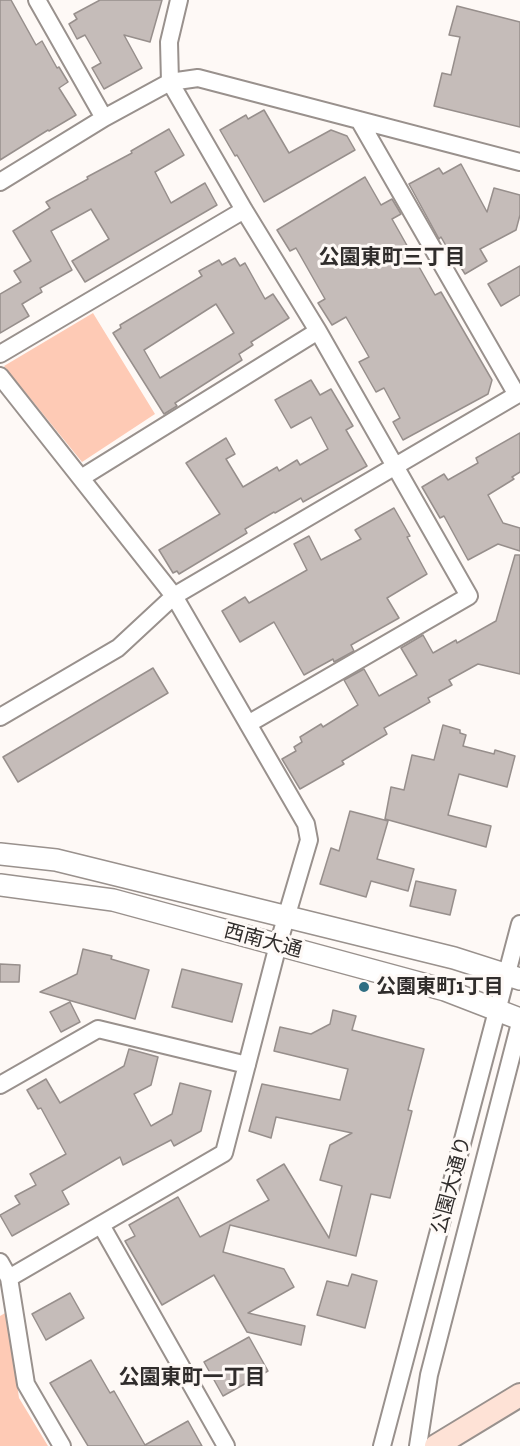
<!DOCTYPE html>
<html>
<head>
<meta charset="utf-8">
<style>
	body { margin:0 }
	canvas { display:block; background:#fef9f6 }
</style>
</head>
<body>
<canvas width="520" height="1446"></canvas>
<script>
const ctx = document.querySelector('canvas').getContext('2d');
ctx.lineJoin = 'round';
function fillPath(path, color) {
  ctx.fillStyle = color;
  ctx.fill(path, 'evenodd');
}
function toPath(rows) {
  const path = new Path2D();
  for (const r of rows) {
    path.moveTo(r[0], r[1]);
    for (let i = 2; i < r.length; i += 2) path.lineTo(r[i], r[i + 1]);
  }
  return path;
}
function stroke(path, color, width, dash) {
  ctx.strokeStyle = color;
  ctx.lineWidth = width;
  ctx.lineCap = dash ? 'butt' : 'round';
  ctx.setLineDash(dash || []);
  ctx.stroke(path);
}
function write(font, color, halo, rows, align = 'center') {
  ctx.font = font + ' "Zilla Slab","Noto Sans JP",serif';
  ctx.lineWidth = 6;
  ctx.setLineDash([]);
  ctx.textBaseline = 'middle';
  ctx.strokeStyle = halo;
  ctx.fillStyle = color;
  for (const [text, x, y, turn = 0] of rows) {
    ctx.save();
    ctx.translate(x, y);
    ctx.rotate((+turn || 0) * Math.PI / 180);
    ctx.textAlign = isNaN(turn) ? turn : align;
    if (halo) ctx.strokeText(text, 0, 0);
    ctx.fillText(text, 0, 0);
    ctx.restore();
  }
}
const green = toPath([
	[93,313,155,414,82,462,4,366],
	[7,1312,19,1398,48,1446,0,1446,0,1316]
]);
const building = toPath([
	[0,0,11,0,36,45,42,41,57,68,59,67,68,82,59,88,76,115,49,131,48,130,0,160,0,0],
	[100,0,162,0,150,42,124,35,142,68,104,89,92,68,101,63,85,35,77,39,69,24,77,19,74,14,100,0],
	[457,6,520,22,520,127,434,106,442,73,451,75,460,37,449,35,457,6],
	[264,110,289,153,331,130,347,136,355,150,264,202,237,155,235,156,220,130,246,115,248,119,264,110],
	[169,129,184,155,155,172,171,203,205,183,217,205,85,282,72,261,109,239,91,209,51,231,72,270,40,288,42,292,22,304,29,316,0,333,0,294,21,282,14,271,31,261,13,231,50,208,46,202,88,179,87,177,132,153,131,151,169,129],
	[461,164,487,212,494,188,520,195,520,215,516,230,480,249,487,261,465,274,460,266,458,267,441,237,439,239,409,184,439,168,443,174,461,164],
	[365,177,381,205,392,199,401,214,392,219,435,295,441,292,492,380,488,394,403,440,393,422,400,418,384,388,376,392,359,362,369,357,346,317,332,325,318,303,325,299,296,248,290,251,277,230,365,177],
	[235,258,240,266,245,263,265,299,273,294,289,318,251,342,253,345,239,354,242,360,175,403,177,406,164,414,113,333,121,328,120,325,202,276,199,271,219,260,222,265,235,258],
	[216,304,234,333,160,378,144,350,216,304],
	[520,266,520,295,501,306,488,284,520,266],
	[311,380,320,395,331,389,353,426,346,430,367,466,303,502,301,498,275,513,274,512,245,529,247,533,179,574,177,571,173,573,159,550,220,514,186,463,226,438,235,454,226,459,243,487,277,467,279,471,297,460,300,465,328,449,311,417,291,428,275,400,311,380],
	[520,433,520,472,512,477,514,479,488,495,503,523,520,528,520,551,498,544,468,560,444,516,440,518,422,487,444,474,448,480,478,463,476,458,520,433],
	[394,508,410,536,407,537,427,574,387,598,399,618,351,645,354,651,334,662,333,659,304,675,274,622,240,642,222,611,245,597,249,603,307,570,294,544,309,536,321,560,361,539,355,530,394,508],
	[515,555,520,555,520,674,478,664,449,680,452,685,428,698,430,702,384,728,387,734,342,761,344,764,300,789,282,759,296,751,294,747,302,742,300,737,321,724,323,727,358,705,344,680,364,669,379,696,417,675,401,648,423,635,433,653,456,640,457,643,496,621,515,555],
	[153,668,168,693,18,782,3,757,153,668],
	[443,725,460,730,460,733,466,735,463,746,494,754,495,750,515,756,507,787,459,774,448,815,491,826,486,847,385,819,391,787,404,790,412,755,434,760,443,725],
	[350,811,388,821,377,859,414,869,408,891,371,881,366,897,320,884,331,848,339,851,350,811],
	[416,881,456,890,450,915,410,906,416,881],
	[83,949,112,956,111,959,149,970,135,1019,40,992,77,974,83,949],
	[0,964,20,965,19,982,0,982,0,964],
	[182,969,242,984,232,1022,172,1007,182,969],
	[70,1002,80,1022,61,1032,50,1012,70,1002],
	[333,1010,356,1016,352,1030,424,1049,408,1110,412,1111,390,1198,371,1194,356,1256,230,1225,223,1252,284,1269,294,1287,248,1313,305,1326,301,1345,247,1332,214,1275,162,1305,125,1241,135,1236,129,1225,178,1197,200,1237,269,1200,257,1180,284,1164,329,1238,342,1186,320,1180,330,1145,352,1133,276,1117,271,1138,249,1131,262,1084,340,1100,348,1069,274,1051,280,1027,311,1034,330,1024,333,1010],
	[129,1049,158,1057,151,1085,134,1094,151,1126,172,1114,180,1083,211,1091,201,1131,174,1146,171,1140,123,1165,120,1157,62,1191,69,1204,12,1236,0,1215,20,1204,15,1196,36,1185,30,1174,66,1154,41,1108,38,1109,27,1090,46,1079,60,1103,124,1066,129,1049],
	[352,1274,377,1281,365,1328,317,1315,327,1281,348,1286,352,1274],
	[70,1293,84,1318,46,1340,32,1314,70,1293],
	[249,1337,268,1371,223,1396,204,1362,249,1337],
	[91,1360,110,1393,114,1391,145,1445,188,1421,202,1446,88,1446,50,1383,91,1360]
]);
const minor = toPath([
	[37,0,104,118],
	[179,0,169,42,170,82,244,210,318,331,469,596,248,724],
	[359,120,517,395],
	[0,182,104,118,170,82,198,78,520,162],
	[0,354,244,210],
	[0,376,174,596,306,824,309,840,278,945,224,1153,9,1278],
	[81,478,318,331],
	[0,717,118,648,174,596,520,393],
	[0,1085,98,1029,247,1065],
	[101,1225,226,1446],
	[0,1262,9,1278,26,1384,62,1446],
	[382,1446,520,924],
	[418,1446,429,1375,520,1023]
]);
const tertiary = toPath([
	[0,854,56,860,454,958,520,979],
	[0,885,113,900,445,990,520,1019]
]);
const secondary = toPath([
	[436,1446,520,1395]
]);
const markers = [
	[364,987,6,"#2f6e83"]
];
const streetNames = [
	["西南大通",263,941,15],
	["公園大通り",452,1185,-75]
];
const poiNames = [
	["公園東町1丁目",376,987]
];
const neighbourhoodNames = [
	["公園東町三丁目",392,258],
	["公園東町一丁目",192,1378]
];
fillPath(green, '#fecab5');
fillPath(building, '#c5bcb9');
stroke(building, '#978f8c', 1.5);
stroke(minor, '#99918d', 20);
stroke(tertiary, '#99918d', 24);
stroke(secondary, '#99918d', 26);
stroke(minor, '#fff', 16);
stroke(tertiary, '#fff', 21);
stroke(secondary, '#fee2d6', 22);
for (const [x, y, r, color] of markers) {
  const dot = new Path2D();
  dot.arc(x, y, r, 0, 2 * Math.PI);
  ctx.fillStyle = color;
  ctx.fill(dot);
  stroke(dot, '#fef9f6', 2);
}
write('20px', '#302d2c', '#fef9f6', streetNames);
write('bold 20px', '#302d2c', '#fef9f6', poiNames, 'left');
write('bold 21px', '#302d2c', '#fef9f6', neighbourhoodNames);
</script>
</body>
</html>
